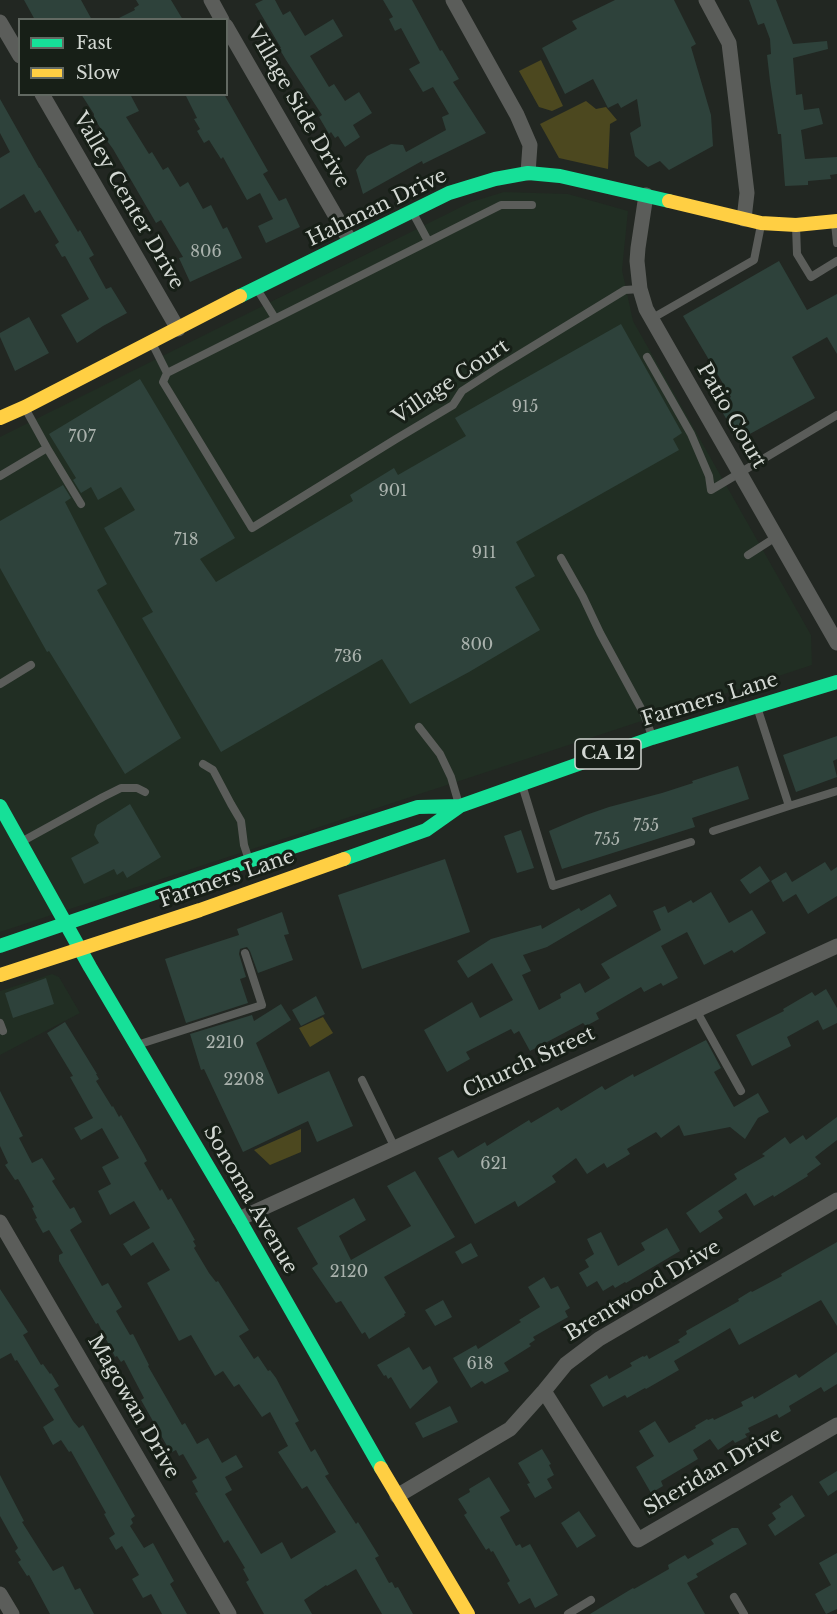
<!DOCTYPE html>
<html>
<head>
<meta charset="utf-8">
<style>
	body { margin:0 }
	#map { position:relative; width:837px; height:1614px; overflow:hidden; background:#222722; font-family:"Libre Baskerville",serif }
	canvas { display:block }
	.legend { position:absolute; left:18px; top:18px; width:210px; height:78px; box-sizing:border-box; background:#171f17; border:2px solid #626962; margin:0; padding:8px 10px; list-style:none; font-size:18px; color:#d3d8d3 }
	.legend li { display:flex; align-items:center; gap:12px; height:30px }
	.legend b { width:30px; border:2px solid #626962 }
</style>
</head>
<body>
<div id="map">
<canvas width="837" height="1614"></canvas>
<ul class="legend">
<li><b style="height:8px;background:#16e098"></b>Fast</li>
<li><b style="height:8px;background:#ffcf43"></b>Slow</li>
</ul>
</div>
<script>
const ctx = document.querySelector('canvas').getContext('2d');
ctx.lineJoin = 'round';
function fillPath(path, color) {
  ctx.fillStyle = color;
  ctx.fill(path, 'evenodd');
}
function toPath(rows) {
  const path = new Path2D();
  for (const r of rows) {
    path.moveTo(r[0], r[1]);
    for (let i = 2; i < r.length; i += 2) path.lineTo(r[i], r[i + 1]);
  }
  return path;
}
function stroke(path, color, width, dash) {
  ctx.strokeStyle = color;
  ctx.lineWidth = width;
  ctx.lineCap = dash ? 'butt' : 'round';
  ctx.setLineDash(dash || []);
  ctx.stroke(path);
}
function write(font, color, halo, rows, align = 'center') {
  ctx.font = font + ' "Libre Baskerville",serif';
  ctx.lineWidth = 6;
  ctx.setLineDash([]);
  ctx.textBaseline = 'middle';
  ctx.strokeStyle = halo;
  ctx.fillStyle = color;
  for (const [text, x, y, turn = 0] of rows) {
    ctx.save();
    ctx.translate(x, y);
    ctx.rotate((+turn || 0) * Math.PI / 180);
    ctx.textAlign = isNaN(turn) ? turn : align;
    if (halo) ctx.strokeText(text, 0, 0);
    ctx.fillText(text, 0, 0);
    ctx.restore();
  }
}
const built = toPath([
	[504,192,568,194,628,211,622,270,633,321,811,635,812,665,0,932,0,437,471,202],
	[52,974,59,977,80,1013,0,1055,0,991]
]);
const green = toPath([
	[541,60,563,106,552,111,539,107,519,71],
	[586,101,596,109,606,107,617,120,610,124,608,169,559,158,540,124],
	[323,1017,333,1033,310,1047,299,1028],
	[301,1129,301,1152,270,1165,254,1150]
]);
const building = toPath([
	[24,0,81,0,92,20,35,20],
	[136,0,171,0,183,20,115,20,135,10,134,8,139,5],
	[263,0,275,0,283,15,290,11,305,36,333,19,343,36,310,56,329,87,334,84,345,101,359,92,372,113,353,125,360,137,345,147,338,136,335,138,331,132,329,134,319,117,322,115,286,60,279,48,281,48,255,4],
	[383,0,412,0,440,51,442,50,459,79,453,82,486,133,423,164,422,161,363,194,356,170,367,156,391,144,403,145,406,152,446,130,442,117,449,114,433,87,423,92,409,69,420,63,401,28,395,31,389,19,393,17],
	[615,0,674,0,696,44,691,47,711,115,713,146,669,170,660,161,648,167,635,156,630,133,641,126,637,99,621,108,618,103,608,108,593,79,565,94,542,48,577,29,572,21],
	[749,0,776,0,793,44,827,41,828,49,793,58,796,95,802,94,804,110,819,108,823,124,801,130,805,159,837,157,837,174,830,175,831,179,808,181,808,185,785,186,781,134,778,134,770,81,767,55,771,54,770,39,764,23,758,25],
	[81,94,130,94,139,111,126,117,149,154,152,152,163,170,168,167,180,187,188,182,203,209,211,205,223,229,227,227,242,258,190,282,179,258,183,257,161,220,156,223,113,149,105,138,106,137,94,118,94,114],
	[185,94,224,94,268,171,263,174,279,201,286,198,300,227,266,243,258,226,273,219,260,193,247,200,223,157,221,159,209,140,204,143,197,131,200,129,194,119,197,118],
	[0,99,39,168,40,168,78,232,80,230,94,255,89,258,106,289,111,287,127,313,103,326,77,343,61,315,89,299,65,256,62,257,55,245,59,242,40,210,35,213,24,194,0,209,0,158,10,152,0,133],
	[779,261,807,310,837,294,837,354,827,337,792,357,815,398,739,440,718,405,731,397,683,316],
	[29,317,49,353,15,371,0,337,0,333],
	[621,324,682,433,673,439,679,450,516,542,535,576,515,587,540,630,469,672,410,704,382,659,221,752,142,618,153,612,104,528,135,510,121,487,98,500,91,487,81,493,73,480,76,478,49,434,140,379,235,538,200,559,216,582,353,501,350,495,394,468,398,475,466,436,455,418],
	[63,485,71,498,65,502,107,584,97,590,181,738,125,774,49,651,47,652,0,568,0,521],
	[837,736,837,759,833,761,837,777,796,792,783,755],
	[738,766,749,799,692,818,695,827,562,869,549,831,586,815,609,807,662,793,693,783,692,781],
	[130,804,161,857,127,878,123,871,117,875,114,869,84,884,71,858,99,843,94,835,97,825],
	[521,830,534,868,517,873,504,836],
	[445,859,470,932,362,969,338,895],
	[825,862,831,871,837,867,837,896,808,914,796,894,783,902,771,881,786,872,792,882],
	[760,866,770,881,750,894,740,880],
	[711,892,729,923,752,910,766,933,734,953,732,950,704,965,687,932,661,946,678,978,663,986,661,983,644,992,641,987,596,1013,599,1019,586,1026,583,1023,530,1051,519,1031,514,1034,511,1029,466,1052,470,1059,447,1072,424,1030,472,1002,480,1018,513,1000,492,963,468,978,457,961,491,939,541,925,542,929,579,908,581,911,610,894,617,906,547,947,523,955,531,971,522,975,539,1010,561,998,560,994,580,983,585,993,610,978,601,964,661,930,653,911,665,906,668,913,691,900,693,903],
	[282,912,289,934,284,935,293,960,258,973,250,951,247,947,243,948,240,949,239,954,246,977,240,979,248,1003,186,1023,165,959,239,935,237,929],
	[46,978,54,1004,13,1018,5,993],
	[826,989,837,1008,837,1023,823,1030,818,1020,787,1037,791,1046,752,1066,736,1035,784,1011,783,1009,812,992,815,996],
	[316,996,325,1014,301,1026,292,1010],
	[281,1004,291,1020,256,1043,278,1094,329,1071,353,1126,317,1142,308,1121,243,1152,204,1069,201,1070,190,1034,252,1015,254,1021],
	[65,1022,97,1074,96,1074,99,1079,96,1081,112,1107,113,1106,119,1117,121,1115,144,1155,147,1161,144,1163,160,1191,162,1189,168,1200,171,1198,195,1240,193,1241,196,1246,194,1248,209,1273,216,1282,218,1281,249,1330,239,1336,254,1359,258,1356,268,1371,270,1370,276,1378,299,1421,295,1423,311,1452,315,1449,329,1474,325,1476,356,1524,358,1522,379,1556,375,1558,389,1583,392,1582,395,1588,398,1587,413,1614,382,1614,356,1569,327,1586,326,1585,304,1600,312,1614,264,1614,246,1582,249,1580,243,1569,245,1568,228,1540,224,1543,195,1493,198,1492,192,1481,197,1478,183,1454,179,1456,176,1450,172,1452,167,1446,141,1400,144,1398,124,1360,121,1362,117,1356,115,1357,98,1323,96,1324,59,1261,59,1255,63,1253,49,1230,43,1233,35,1219,37,1218,32,1208,34,1207,18,1179,15,1180,5,1165,8,1163,0,1146,0,1091,23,1136,19,1138,32,1163,42,1158,55,1179,52,1181,70,1209,74,1207,82,1222,70,1230,102,1286,108,1283,122,1307,116,1311,130,1335,133,1334,149,1365,148,1366,182,1425,185,1423,197,1444,208,1438,222,1463,236,1455,243,1467,225,1477,232,1490,225,1494,261,1554,282,1542,291,1559,336,1532,307,1486,302,1489,278,1452,288,1446,270,1412,262,1417,239,1384,234,1387,223,1371,215,1376,191,1335,179,1341,147,1283,170,1270,153,1242,131,1256,123,1244,150,1228,134,1201,110,1215,98,1191,111,1184,102,1167,119,1158,102,1128,81,1140,74,1128,93,1118,70,1077,73,1076,47,1033],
	[706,1040,721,1068,714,1072,734,1107,758,1093,769,1112,758,1118,745,1139,730,1127,684,1136,679,1125,661,1138,656,1132,627,1149,630,1154,607,1168,604,1163,587,1174,576,1158,552,1176,556,1182,518,1207,515,1201,475,1224,438,1158,453,1150,458,1158,485,1142,487,1146,529,1120,531,1123,558,1107,561,1111,602,1086,605,1090,633,1074,634,1077],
	[837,1117,837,1140,815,1157,821,1164,807,1174,808,1176,774,1197,773,1195,754,1206,746,1193,718,1211,723,1218,700,1233,686,1213,737,1179,734,1174,765,1156,762,1154,785,1137,790,1144,803,1135,806,1140],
	[415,1171,455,1237,384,1277,406,1313,404,1314,405,1316,369,1339,365,1332,362,1334,341,1301,336,1303,312,1268,318,1264,297,1228,354,1198,366,1220,339,1236,351,1260,411,1226,387,1186],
	[667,1228,680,1251,626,1283,625,1282,615,1288,613,1285,603,1291,597,1281,587,1287,579,1273,589,1267,585,1260,594,1254,587,1239,601,1232,618,1266,645,1250,641,1243],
	[837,1242,837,1326,821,1300,739,1345,730,1328,674,1361,679,1370,646,1389,645,1388,627,1398,625,1395,603,1407,590,1385,607,1375,609,1379,632,1366,630,1363,643,1356,644,1357,647,1355,649,1359,680,1342,678,1340,687,1334,686,1331,739,1301,738,1299,751,1291,752,1292,782,1276,781,1274],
	[471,1243,478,1256,462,1264,455,1252],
	[544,1277,551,1289,558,1286,570,1308,565,1311,568,1317,533,1337,535,1340,529,1344,531,1346,504,1363,509,1371,485,1384,482,1381,471,1388,453,1358,476,1345,478,1349,521,1322,519,1320,540,1307,528,1287],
	[0,1289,28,1332,23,1335,41,1365,43,1364,50,1374,51,1373,59,1386,54,1389,73,1421,79,1428,83,1425,135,1516,131,1519,133,1523,130,1526,144,1548,153,1543,174,1581,170,1584,187,1614,162,1614,151,1594,143,1598,132,1579,139,1575,122,1546,116,1550,109,1538,115,1534,104,1514,106,1513,71,1451,69,1452,61,1440,53,1445,43,1427,54,1420,17,1360,15,1361,11,1353,0,1359],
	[443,1300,452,1317,435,1326,425,1310],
	[409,1347,423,1370,430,1366,438,1382,410,1409,391,1377,388,1379,386,1375,384,1376,377,1365],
	[837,1352,837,1384,824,1392,821,1387,789,1406,791,1411,779,1418,777,1414,748,1428,750,1432,745,1434,747,1437,735,1443,733,1440,718,1450,710,1439,693,1450,698,1459,661,1481,663,1486,651,1493,636,1467,654,1456,639,1431,655,1421,669,1443,696,1428,695,1426,707,1419,708,1420,713,1418,714,1420,743,1406,741,1402,753,1396,754,1399,796,1374,799,1378],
	[450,1406,458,1422,423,1438,415,1423],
	[542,1449,551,1464,549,1465,554,1475,547,1479,552,1488,535,1498,527,1484,530,1483,518,1463],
	[837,1471,837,1490,828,1496,819,1482],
	[0,1475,24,1521,22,1522,53,1571,63,1566,75,1590,80,1588,94,1614,50,1614,29,1575,27,1576,18,1562,21,1560,15,1551,18,1548,0,1516],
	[489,1477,510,1511,500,1517,516,1546,520,1544,522,1548,530,1544,558,1595,535,1608,530,1598,519,1604,507,1583,510,1581,493,1551,491,1552,489,1548,486,1550,464,1515,467,1513,458,1499,470,1492,469,1489],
	[792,1495,805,1516,775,1536,768,1525,776,1519,772,1513,781,1507,779,1504],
	[579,1511,596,1536,577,1548,561,1523],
	[732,1528,738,1528,747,1544,696,1574,698,1577,687,1583,705,1614,590,1614,633,1588,634,1589,669,1569,668,1565,685,1555,688,1559,714,1544,711,1540],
	[837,1553,837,1609,826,1614,815,1594,831,1585,819,1563]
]);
const lane = toPath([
	[413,213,428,241],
	[835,223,837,243],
	[796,226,797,254,811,277,837,261],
	[257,289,275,318],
	[651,319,754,260,761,225],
	[152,343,167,373,163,382,252,528,396,439,453,405,462,391,499,367,625,290,640,289],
	[647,357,691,434,709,476,711,490,837,415],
	[167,373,501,205,532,205],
	[47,448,81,504],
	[0,476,47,448,25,408],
	[748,555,776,537],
	[561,558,583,597,600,633,644,714,652,736],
	[0,684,31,665],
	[419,727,440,754,451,777,458,801],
	[203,764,213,770,231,804,241,821,244,845,248,857],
	[523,788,553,886,691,842],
	[789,806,837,791],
	[713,831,789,806,758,710],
	[21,842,103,797,121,788,137,788,145,792],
	[696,1010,741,1091],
	[0,1023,3,1031],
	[137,1045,262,1005,245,953],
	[362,1080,395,1148],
	[734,1597,744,1614],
	[568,1614,591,1600]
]);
const street = toPath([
	[211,0,222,20],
	[453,0,517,115,530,145,528,173],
	[706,0,729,43,747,193,744,219],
	[0,22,20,56],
	[226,26,350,241],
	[42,94,178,329],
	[646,195,638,248,637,261,640,289,646,309,837,643],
	[239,1219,837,946],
	[0,1222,229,1614],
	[544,1391,638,1540,837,1425],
	[397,1496,510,1429,544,1391,566,1364,599,1339,837,1200],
	[0,1594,12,1614]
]);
const fast = toPath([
	[240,296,449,193,495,179,528,173,560,176,669,201],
	[0,806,90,967,239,1219,381,1468],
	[344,859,426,830,460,806,652,738,837,682],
	[0,946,249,861,418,807,460,806]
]);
const slow = toPath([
	[669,201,761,223,796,225,837,221],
	[0,418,25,407,240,296],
	[0,975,200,910,344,859],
	[381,1468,468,1614]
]);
const numberNames = [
	["806",206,252],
	["915",525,407],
	["707",82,437],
	["901",393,491],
	["718",186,540],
	["911",484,553],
	["800",477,645],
	["736",348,657],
	["755",646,826],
	["755",607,840],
	["2210",225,1043],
	["2208",244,1080],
	["621",494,1164],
	["2120",349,1272],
	["618",480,1364]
];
const shields = [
	[608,754,66]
];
const shieldNames = [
	["CA 12",608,754]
];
const streetNames = [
	["Village Side Drive",298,107,60],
	["Valley Center Drive",128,201,60],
	["Hahman Drive",377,208,-26],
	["Village Court",451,382,-34],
	["Patio Court",731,416,60],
	["Farmers Lane",710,700,-17],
	["Farmers Lane",227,879,-19],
	["Church Street",529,1063,-25],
	["Sonoma Avenue",250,1200,60],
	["Brentwood Drive",643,1291,-31],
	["Magowan Drive",133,1407,60],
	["Sheridan Drive",713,1472,-30]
];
fillPath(built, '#212e23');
fillPath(green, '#4c481f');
fillPath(building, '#2e423b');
stroke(lane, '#5b5d5a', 8);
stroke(street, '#5b5d5a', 15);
stroke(fast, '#16e098', 14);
stroke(slow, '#ffcf43', 14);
write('16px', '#aab2ad', null, numberNames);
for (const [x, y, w] of shields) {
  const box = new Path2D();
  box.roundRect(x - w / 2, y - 15, w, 30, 4.5);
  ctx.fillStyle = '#171f17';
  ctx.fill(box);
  stroke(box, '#d3d8d3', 1.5);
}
write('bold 18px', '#d3d8d3', null, shieldNames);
write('20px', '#d3d8d3', '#171f17', streetNames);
</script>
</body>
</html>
